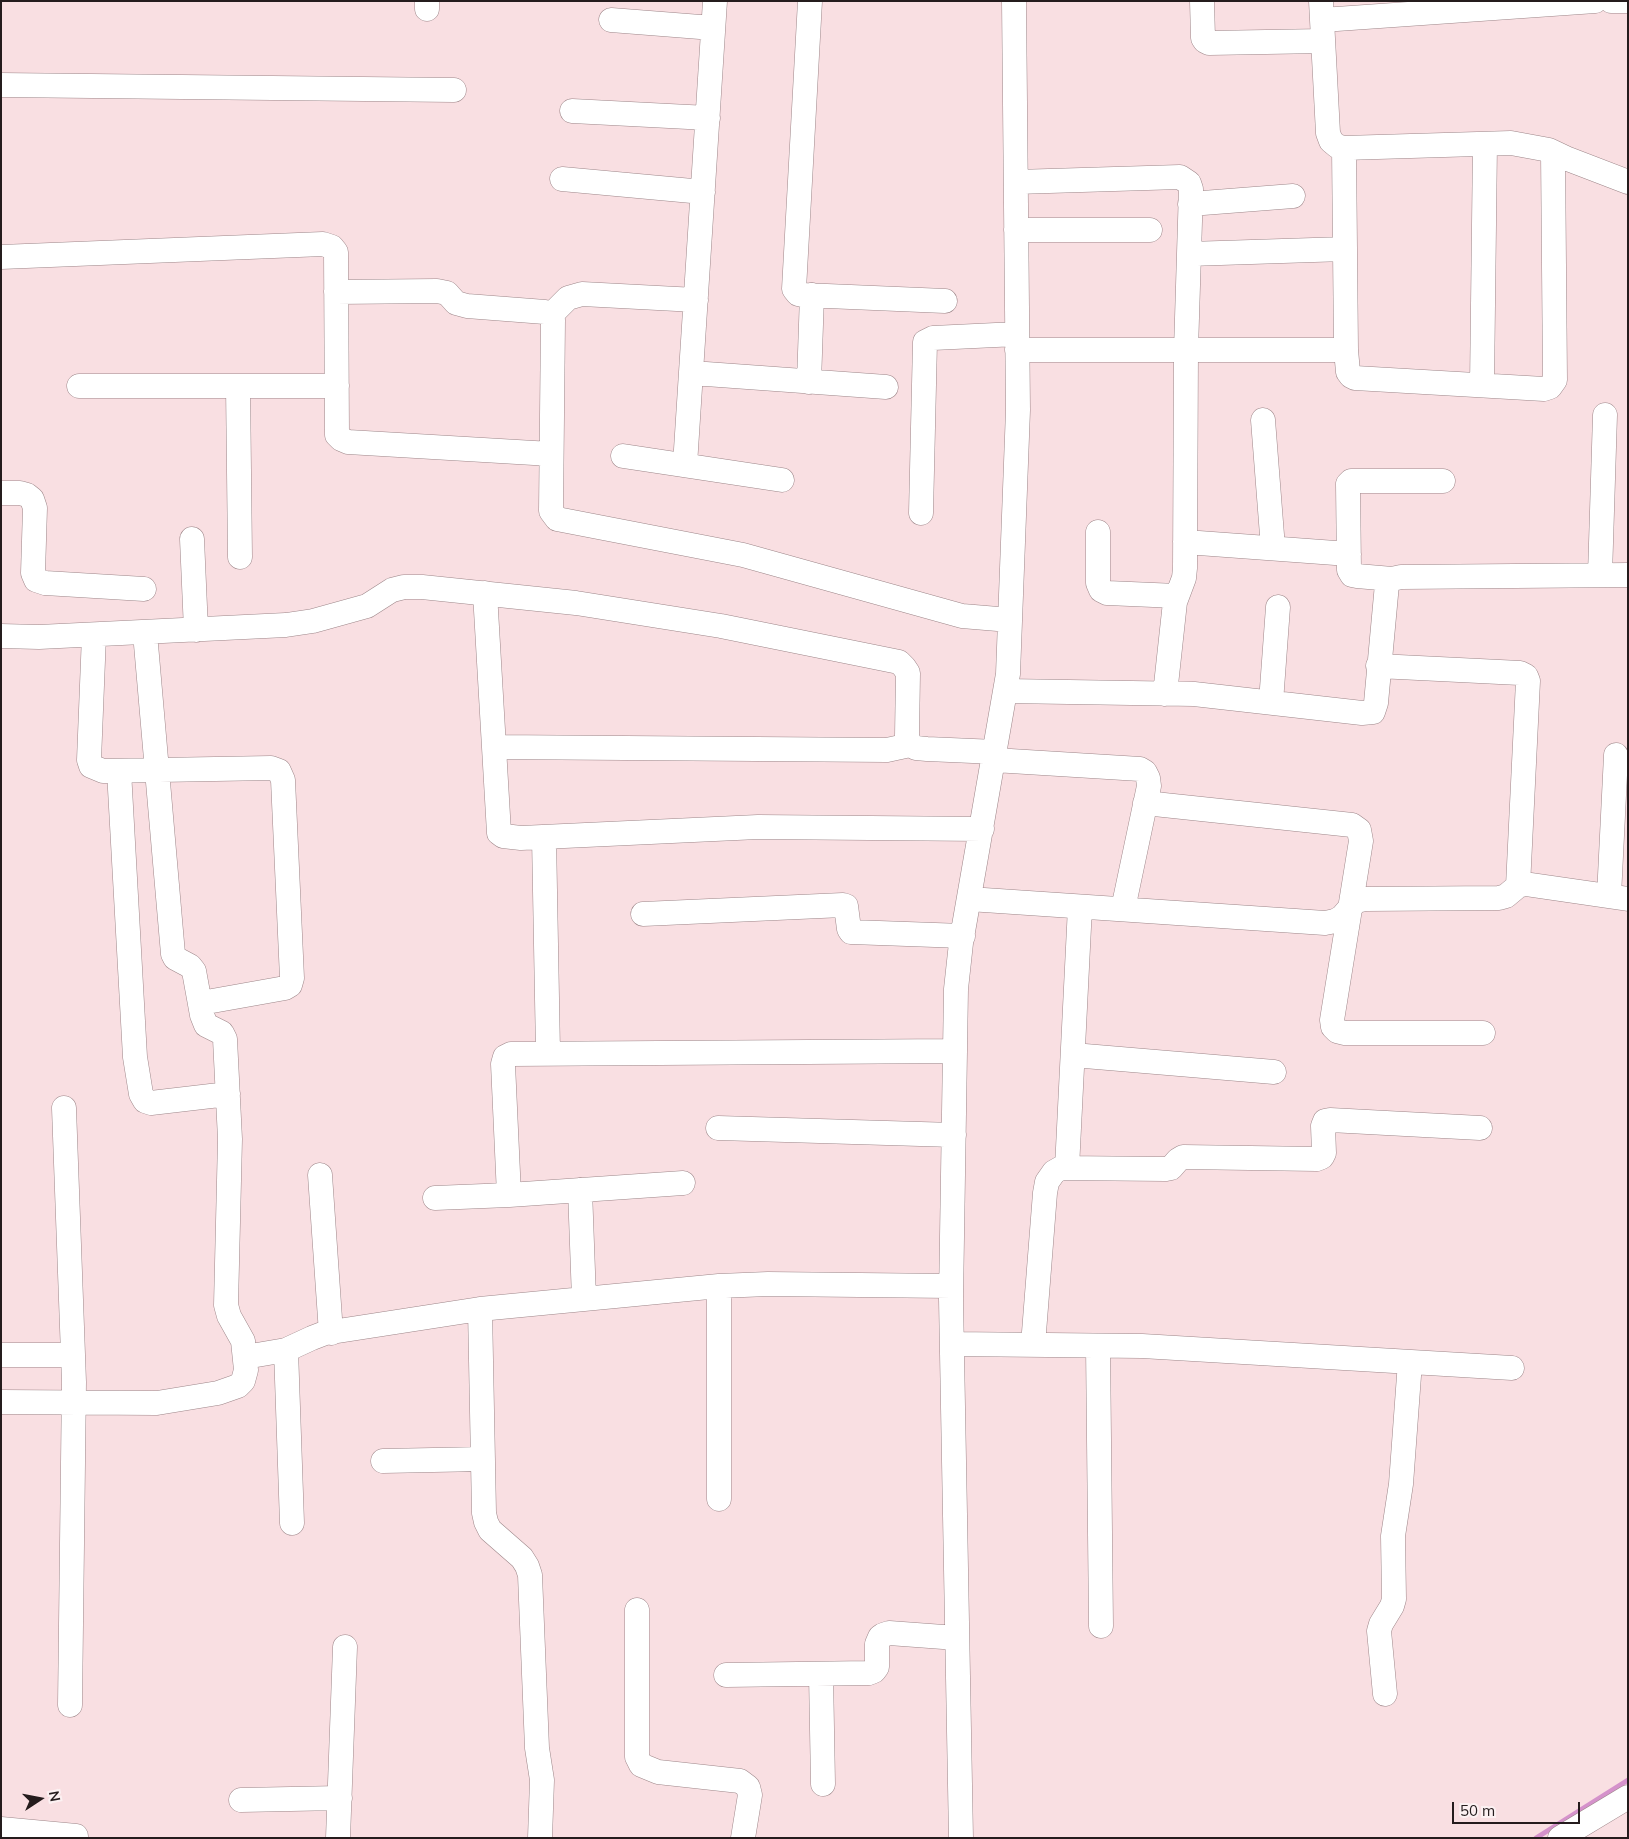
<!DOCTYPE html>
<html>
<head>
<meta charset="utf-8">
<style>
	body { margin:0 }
	#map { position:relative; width:1629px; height:1839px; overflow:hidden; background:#f9dfe2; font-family:Mulish,sans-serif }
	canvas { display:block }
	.frame { position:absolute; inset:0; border:2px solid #251c1d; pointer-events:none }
	.north { position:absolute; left:15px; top:1774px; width:50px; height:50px; -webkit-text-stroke:4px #fcf1f2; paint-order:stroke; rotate:79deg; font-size:14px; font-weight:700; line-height:20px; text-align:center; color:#251c1d }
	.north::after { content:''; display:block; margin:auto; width:18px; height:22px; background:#251c1d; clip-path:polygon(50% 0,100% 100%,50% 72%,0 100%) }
	.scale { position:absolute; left:1452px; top:1802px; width:128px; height:22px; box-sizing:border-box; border:2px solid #251c1d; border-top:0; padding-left:6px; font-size:15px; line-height:18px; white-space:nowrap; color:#251c1d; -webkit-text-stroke:4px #fcf1f2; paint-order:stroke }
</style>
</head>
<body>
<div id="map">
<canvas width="1629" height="1839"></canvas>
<div class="frame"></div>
<div class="north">N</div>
<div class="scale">50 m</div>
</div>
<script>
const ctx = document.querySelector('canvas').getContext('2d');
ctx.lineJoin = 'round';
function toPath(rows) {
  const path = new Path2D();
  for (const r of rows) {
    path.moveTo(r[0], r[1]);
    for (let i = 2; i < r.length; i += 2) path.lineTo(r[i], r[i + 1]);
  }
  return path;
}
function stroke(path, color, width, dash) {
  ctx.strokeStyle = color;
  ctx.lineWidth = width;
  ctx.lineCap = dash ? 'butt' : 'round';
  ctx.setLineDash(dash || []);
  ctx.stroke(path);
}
const stream = toPath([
	[1536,1838,1628,1780]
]);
const minor = toPath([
	[810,1,794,289,798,294,803,295,945,301],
	[1202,1,1203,38,1205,41,1209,43,1323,41],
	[1321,1,1328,133,1331,141,1337,146,1344,148,1511,143,1549,150,1568,159,1628,182],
	[1611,1,1628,1],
	[427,9,427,1],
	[611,20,713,28],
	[1322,20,1595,1],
	[1,85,454,90],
	[572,111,708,118],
	[1344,148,1346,350,1348,372,1351,376,1355,378,1544,389,1550,387,1555,380,1553,152],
	[562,179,703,192],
	[1016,182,1180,177,1189,183,1191,189,1186,350,1185,568,1184,578,1175,602,1165,694],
	[1190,204,1293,196],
	[1016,230,1150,230],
	[1189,254,1345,249],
	[1,257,323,244,332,247,336,252,337,435,341,439,348,442,551,454],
	[336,292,437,291,447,293,456,303,467,306,545,312,551,315,553,320,551,511,557,519,743,555,962,616,1010,620],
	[551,315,568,298,582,294,696,300],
	[1017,350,1346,350],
	[692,373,886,387],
	[809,382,812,295],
	[1482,385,1485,144],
	[79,386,337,386],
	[238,386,240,557],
	[1263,420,1273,548],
	[623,456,782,480],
	[685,465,715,1],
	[1,493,20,493,27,495,32,499,35,508,33,573,36,580,45,583,144,589],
	[921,513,925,342,933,338,1017,334],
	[1098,532,1098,583,1101,590,1107,593,1177,596],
	[192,539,196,630],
	[1185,542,1349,554],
	[1600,575,1605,415],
	[1392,579,1357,576,1352,575,1349,570,1348,484,1351,481,1443,481],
	[485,593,499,833,503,836,521,838,758,827,982,829],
	[94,635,89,760,91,766,103,771,271,768,279,771,283,780,292,978,290,985,285,988,201,1003],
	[1,636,39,637,286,625,313,621,367,606,392,590,404,587,422,587,576,603,721,626,899,662,904,667,908,673,907,736,910,745,916,748,927,749,996,752],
	[1378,666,1520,673,1526,676,1528,681,1518,886],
	[1006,691,1194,694,1362,713,1373,712,1376,703,1387,584,1392,579,1401,577,1628,575],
	[1271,702,1278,607],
	[494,747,887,750,910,745],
	[994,760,1140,769,1145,772,1148,778,1149,786,1123,909],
	[119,771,135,1057,141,1094,145,1101,151,1103,228,1094],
	[1145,803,1352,825,1359,830,1361,841,1332,1020,1333,1027,1337,1031,1345,1033,1483,1033],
	[544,837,548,1052],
	[1609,896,1616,755],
	[969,899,1325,923,1335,921,1342,917,1356,901,1365,899,1499,898,1506,896,1518,886,1525,884,1628,899],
	[643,914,843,905,846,906,849,929,851,932,963,936],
	[1073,1055,1274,1072],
	[64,1108,74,1382,70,1705],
	[718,1128,954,1135],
	[1067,1168,1080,907],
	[320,1175,331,1333],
	[580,1190,584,1299],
	[509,1195,503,1064,505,1057,511,1054,955,1051],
	[435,1198,509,1195,683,1183],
	[480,1309,484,1513,486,1522,490,1530,522,1558,527,1566,530,1575,537,1748,542,1780,540,1838],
	[952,1344,1142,1346,1512,1368],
	[1033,1345,1045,1193,1047,1182,1054,1172,1061,1168,1166,1169,1171,1168,1178,1160,1183,1157,1317,1159,1322,1157,1324,1153,1323,1126,1325,1121,1330,1120,1480,1128],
	[1098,1346,1101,1626],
	[286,1350,292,1523],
	[1,1355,73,1355],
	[245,1357,286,1350,312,1338,325,1333,480,1309,719,1286,768,1284,951,1286],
	[1,1402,157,1403,218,1393,238,1386,243,1381,246,1370,243,1341,229,1316,226,1305,230,1139,225,1039,222,1033,206,1025,202,1015,194,971,190,966,175,958,173,954,145,633],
	[383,1461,483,1459],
	[719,1499,719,1286],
	[637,1610,637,1757,641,1765,658,1772,740,1781,748,1787,750,1795,743,1838],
	[821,1674,823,1784],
	[726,1675,869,1673,874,1671,877,1667,877,1644,880,1637,883,1635,889,1633,957,1638],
	[1385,1694,1379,1631,1381,1624,1392,1606,1394,1599,1393,1536,1401,1484,1410,1362],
	[241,1800,340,1798],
	[1,1829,76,1836],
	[338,1838,345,1647],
	[961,1838,951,1299,956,989,961,943,1008,674,1018,410,1014,1],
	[1560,1838,1628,1797]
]);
stroke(stream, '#d592cb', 5);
stroke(minor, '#9d8689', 25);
stroke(minor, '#fff', 24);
</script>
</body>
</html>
